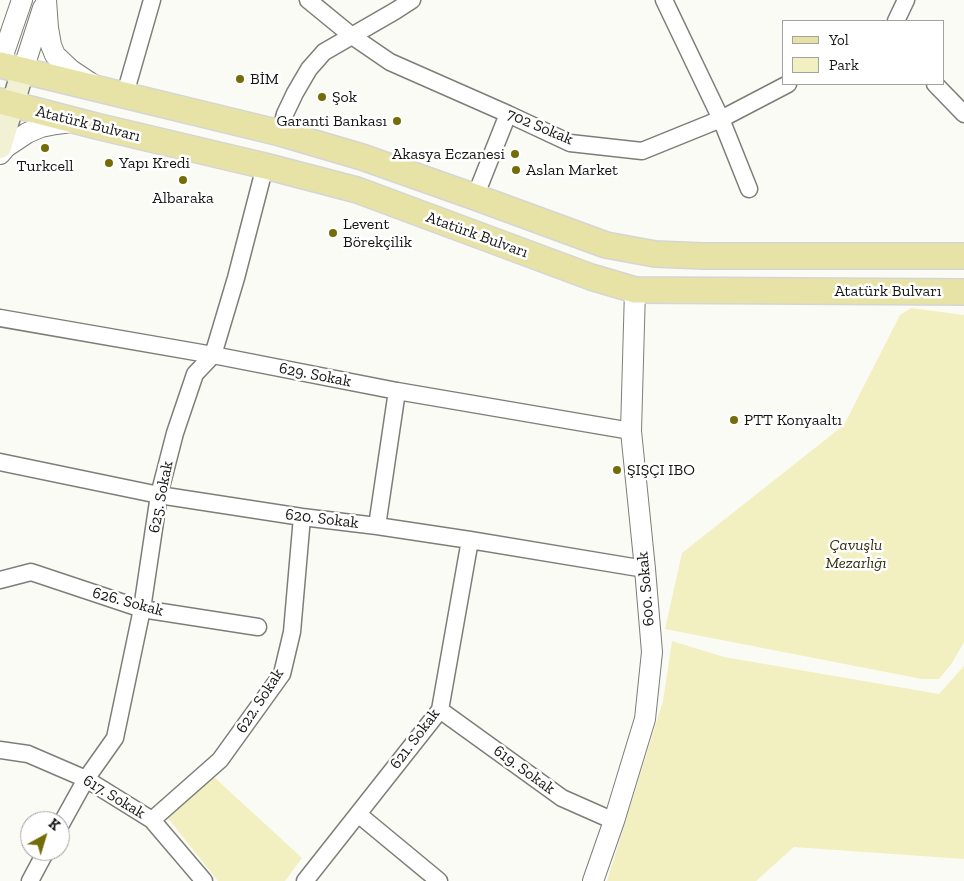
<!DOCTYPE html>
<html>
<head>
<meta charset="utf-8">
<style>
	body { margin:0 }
	#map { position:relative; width:964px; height:881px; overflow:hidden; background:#fbfbf5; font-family:"Zilla Slab",serif }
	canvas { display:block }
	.legend { position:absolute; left:782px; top:20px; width:162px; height:65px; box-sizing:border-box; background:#fff; border:1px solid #a2a2a1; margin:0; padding:6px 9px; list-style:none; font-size:15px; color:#161614 }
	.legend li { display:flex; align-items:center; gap:10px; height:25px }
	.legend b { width:25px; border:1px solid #a2a2a1 }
	.north { position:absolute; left:20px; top:811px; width:50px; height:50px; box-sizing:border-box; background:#fff; border:1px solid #a2a2a1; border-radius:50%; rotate:39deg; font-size:14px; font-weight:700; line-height:20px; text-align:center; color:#161614 }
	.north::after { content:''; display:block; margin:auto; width:18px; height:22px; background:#736c09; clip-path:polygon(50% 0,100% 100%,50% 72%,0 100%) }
</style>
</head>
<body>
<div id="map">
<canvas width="964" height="881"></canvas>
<ul class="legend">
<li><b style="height:6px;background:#e7e3a7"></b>Yol</li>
<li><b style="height:14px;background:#f2efc1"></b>Park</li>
</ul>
<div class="north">K</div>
</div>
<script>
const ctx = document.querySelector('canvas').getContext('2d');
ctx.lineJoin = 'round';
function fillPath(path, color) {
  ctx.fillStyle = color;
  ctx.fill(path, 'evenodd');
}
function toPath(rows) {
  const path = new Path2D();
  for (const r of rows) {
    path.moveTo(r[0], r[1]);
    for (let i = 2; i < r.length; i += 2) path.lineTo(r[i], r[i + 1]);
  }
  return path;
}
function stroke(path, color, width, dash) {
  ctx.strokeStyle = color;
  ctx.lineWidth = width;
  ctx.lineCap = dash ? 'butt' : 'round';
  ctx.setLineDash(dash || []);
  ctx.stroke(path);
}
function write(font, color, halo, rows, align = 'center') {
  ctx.font = font + ' "Zilla Slab",serif';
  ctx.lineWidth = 5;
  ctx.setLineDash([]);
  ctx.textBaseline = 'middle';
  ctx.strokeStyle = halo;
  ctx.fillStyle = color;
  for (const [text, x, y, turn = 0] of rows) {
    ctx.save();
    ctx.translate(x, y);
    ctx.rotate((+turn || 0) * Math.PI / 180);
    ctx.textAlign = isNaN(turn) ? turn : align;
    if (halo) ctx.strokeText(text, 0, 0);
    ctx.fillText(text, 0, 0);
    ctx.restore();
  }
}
const green = toPath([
	[911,308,964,315,964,642,952,663,939,679,922,679,665,629,682,553,844,425,900,315],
	[672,641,724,657,939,694,964,666,964,859,794,847,756,881,607,881,663,701],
	[214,777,302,858,285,881,218,881,167,817]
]);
const minor = toPath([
	[308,0,352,36,390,62,508,114,570,143,642,151,721,119,788,84],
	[664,0,721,119,749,189],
	[896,21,906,0],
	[935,84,964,114],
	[125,94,152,0],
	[280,133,285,114,295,93,309,69,324,52,395,11,412,0],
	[475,197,508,114],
	[0,318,213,355,397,391,631,431],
	[0,462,159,495,302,517,377,526,470,540,645,569],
	[377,526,397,391],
	[0,580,31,572,142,609,258,627],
	[440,710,562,798,614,821],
	[0,750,28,754,86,779,152,820,204,881],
	[358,814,439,881],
	[152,820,220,760,282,674,292,632,302,517],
	[60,826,86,779,115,738,142,609,159,495,175,433,195,374,213,355,236,278,265,166],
	[30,881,46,851],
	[305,881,440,710,470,540]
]);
const tertiary = toPath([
	[46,0,48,28,51,45,55,55,71,70,92,84],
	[0,64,22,0],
	[23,70,43,8],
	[0,154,6,147,27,133,41,127,56,124,71,122],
	[593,881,614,821,645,719,652,652,645,569,631,431,635,290]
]);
const secondary = toPath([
	[0,147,23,70]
]);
const primary = toPath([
	[0,65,280,133,362,157,475,197,606,245,655,254,703,256,964,256],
	[0,101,96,126,265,166,357,190,591,277,635,290,964,292]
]);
const markers = [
	[240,79,5,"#736c09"],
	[322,97,5,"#736c09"],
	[397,121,5,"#736c09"],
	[45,148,5,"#736c09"],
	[515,154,5,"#736c09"],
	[109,163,5,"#736c09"],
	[516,170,5,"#736c09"],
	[183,180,5,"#736c09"],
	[333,233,5,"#736c09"],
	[734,420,5,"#736c09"],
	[617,470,5,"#736c09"]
];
const poiNames = [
	["BİM",250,79],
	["Şok",332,97],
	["Garanti Bankası",387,121,"right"],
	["Akasya Eczanesi",505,154,"right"],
	["Yapı Kredi",119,163],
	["Turkcell",45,166,"center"],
	["Aslan Market",526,170],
	["Albaraka",183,198,"center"],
	["Levent",343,224],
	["Börekçilik",343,242],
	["PTT Konyaaltı",744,420],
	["ŞIŞÇI IBO",627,470]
];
const streetNames = [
	["Atatürk Bulvarı",88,124,14],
	["702 Sokak",540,127,23],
	["Atatürk Bulvarı",477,235,20],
	["Atatürk Bulvarı",888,291],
	["629. Sokak",315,375,11],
	["625. Sokak",161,497,-79],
	["620. Sokak",322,519,7],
	["600. Sokak",646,589,-95],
	["626. Sokak",128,602,15],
	["622. Sokak",260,701,-57],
	["621. Sokak",415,739,-53],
	["619. Sokak",524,770,36],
	["617. Sokak",114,797,31]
];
const parkNames = [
	["Çavuşlu",856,545],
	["Mezarlığı",856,563]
];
fillPath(green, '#f2efc1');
stroke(minor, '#7e7e78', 19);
stroke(tertiary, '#7e7e78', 22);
stroke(secondary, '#7e7e78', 25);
stroke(primary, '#d5d5d5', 28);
stroke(minor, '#fff', 16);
stroke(tertiary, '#fff', 20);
stroke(secondary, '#f3f1d3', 22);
stroke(primary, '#e7e3a7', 25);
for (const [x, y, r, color] of markers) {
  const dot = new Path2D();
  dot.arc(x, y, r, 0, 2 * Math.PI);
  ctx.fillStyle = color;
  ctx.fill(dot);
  stroke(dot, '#fff', 2);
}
write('16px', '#161614', '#fff', poiNames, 'left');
write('16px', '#161614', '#fff', streetNames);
write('italic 16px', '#33300e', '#fff', parkNames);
</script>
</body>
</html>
